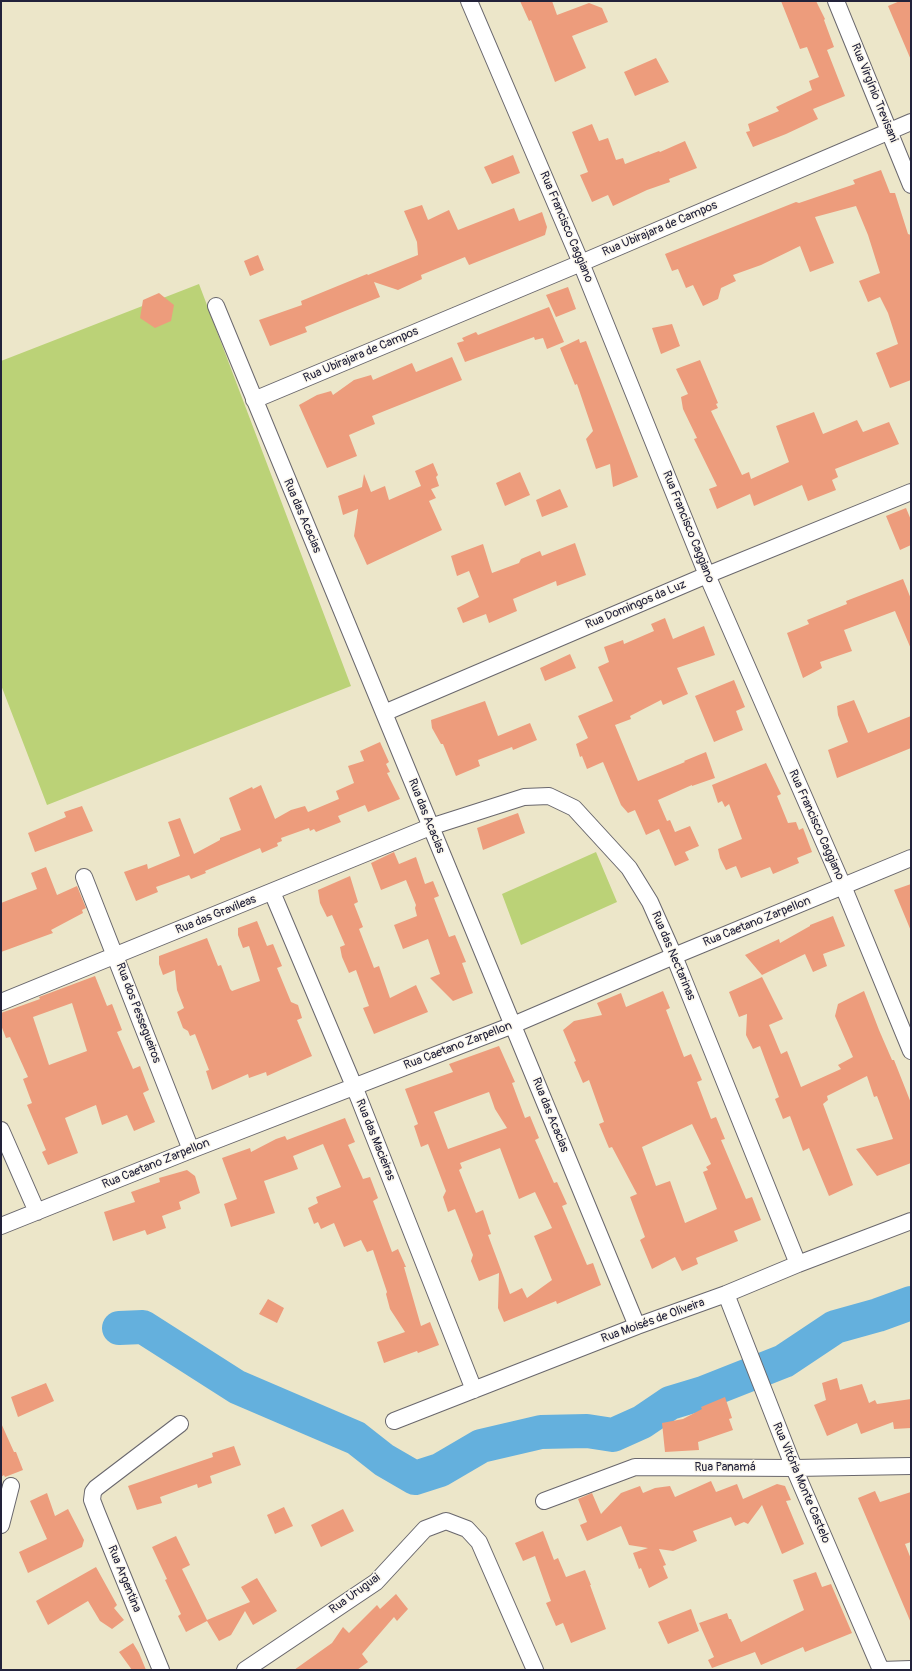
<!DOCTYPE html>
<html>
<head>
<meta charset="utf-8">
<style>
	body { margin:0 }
	#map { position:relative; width:912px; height:1671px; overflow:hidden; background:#ece6c9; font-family:Pangolin,sans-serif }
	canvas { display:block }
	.frame { position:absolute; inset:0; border:2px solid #22223b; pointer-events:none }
</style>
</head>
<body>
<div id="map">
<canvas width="912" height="1671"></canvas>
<div class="frame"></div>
</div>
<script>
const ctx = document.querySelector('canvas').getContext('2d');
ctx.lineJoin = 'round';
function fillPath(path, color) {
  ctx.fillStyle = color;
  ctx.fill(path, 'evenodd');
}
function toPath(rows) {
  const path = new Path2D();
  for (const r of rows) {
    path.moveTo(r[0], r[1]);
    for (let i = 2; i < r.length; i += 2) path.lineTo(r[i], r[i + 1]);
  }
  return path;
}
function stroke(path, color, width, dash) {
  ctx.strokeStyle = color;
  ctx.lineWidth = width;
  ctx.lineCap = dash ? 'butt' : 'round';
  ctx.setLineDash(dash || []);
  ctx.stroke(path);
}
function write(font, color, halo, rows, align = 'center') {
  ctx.font = font + ' Pangolin,sans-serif';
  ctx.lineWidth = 3;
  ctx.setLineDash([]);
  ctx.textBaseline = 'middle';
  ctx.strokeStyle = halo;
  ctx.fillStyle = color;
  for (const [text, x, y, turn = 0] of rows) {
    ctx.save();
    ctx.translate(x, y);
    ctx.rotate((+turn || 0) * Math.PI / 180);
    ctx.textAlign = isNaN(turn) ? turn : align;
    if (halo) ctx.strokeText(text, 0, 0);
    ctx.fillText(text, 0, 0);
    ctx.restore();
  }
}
const green = toPath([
	[199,284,351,686,47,805,1,685,1,361],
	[596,852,617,902,521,945,502,894]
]);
const river = toPath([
	[119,1328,143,1327,237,1387,356,1438,384,1460,415,1478,440,1470,481,1446,541,1432,587,1431,613,1435,642,1422,670,1403,703,1393,784,1361,835,1327,878,1315,911,1303]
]);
const building = toPath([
	[520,1,552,1,557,15,589,3,602,8,608,22,572,36,586,68,555,82,531,20,529,21],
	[781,1,816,1,825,19,824,20,834,47,827,50,845,96,813,109,818,119,786,134,753,147,746,132,750,131,748,124,779,111,776,107,812,90,809,81,819,77,807,47,800,49],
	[900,1,911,1,911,60,888,6],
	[656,58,669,82,635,96,624,72],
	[592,124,599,141,608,138,616,160,623,158,625,164,659,151,660,152,685,141,697,168,669,179,670,182,647,190,613,206,608,195,592,202,580,175,588,172,572,132],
	[513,155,520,173,492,184,484,167],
	[881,170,890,193,895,193,908,234,911,235,911,380,890,388,876,353,898,344,888,313,880,297,868,302,859,281,880,273,868,235,856,206,815,217,834,263,810,272,800,246,761,265,733,275,736,281,721,288,718,299,703,306,693,285,686,288,678,269,672,271,665,254,796,202,799,203,855,184,853,180],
	[422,205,428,220,449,210,458,230,514,208,519,221,542,212,547,227,545,235,469,265,465,257,421,275,422,279,398,290,374,282,380,297,305,327,307,332,270,346,259,320,302,305,301,301,367,274,368,275,418,255,417,242,404,211],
	[258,255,264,270,250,276,244,261],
	[568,287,576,309,556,317,546,295],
	[159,293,174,305,171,321,155,328,140,318,143,300],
	[549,307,564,342,547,349,543,338,535,340,534,337,465,362,457,343,464,341,462,338,476,332,478,335],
	[672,324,680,346,661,354,652,328],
	[579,339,580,343,586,341,638,477,613,487,610,464,596,469,586,439,593,431,577,384,575,385,560,348],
	[452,357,462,380,372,416,375,424,349,435,357,456,327,468,299,405,317,395,331,391,333,395,354,380,371,375,373,380,412,363,416,372],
	[700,360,718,403,716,404,718,408,711,411,742,475,749,472,751,479,789,462,776,426,814,412,823,434,857,420,863,432,889,422,899,444,835,469,838,477,832,480,836,490,808,501,802,485,754,506,750,494,717,509,709,489,717,486,694,439,697,438,683,409,681,397,688,394,676,369],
	[433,463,438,475,436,477,439,486,431,489,436,498,429,501,442,530,367,565,354,536,358,509,343,515,338,496,362,487,364,474,371,492,385,486,389,500,421,486,415,471],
	[520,472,530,495,505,506,496,483],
	[560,489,568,507,542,517,536,500],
	[906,508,911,520,911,545,900,550,886,516],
	[575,543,586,575,557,586,556,581,513,599,517,611,489,623,486,614,463,623,457,608,479,597,469,571,457,576,451,556,483,544,492,573,519,563,521,559,540,551,542,556],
	[903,579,911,599,911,649,895,611,844,630,852,651,820,662,822,668,803,678,787,633,809,624,807,620,847,604,846,601],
	[665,618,673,639,704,626,715,655,677,668,688,694,663,705,661,700,630,716,631,719,615,725,638,781,685,762,684,761,706,752,715,778,692,786,692,785,658,800,667,821,670,820,675,832,690,826,699,846,685,852,689,860,675,866,659,829,646,835,635,810,628,813,621,805,603,762,587,769,582,756,580,757,576,744,588,738,578,716,613,701,598,667,609,662,604,647,623,640,624,644,654,631,651,624],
	[570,654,576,668,545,681,540,668],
	[734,680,745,707,736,711,743,730,714,742,695,696],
	[854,700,868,733,911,716,911,748,837,778,828,750,848,742,838,715,837,706],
	[485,701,498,736,530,723,537,740,513,750,512,747,478,760,480,766,456,776,443,744,441,744,432,728,431,720],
	[380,742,389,762,386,764,390,772,387,773,400,799,368,812,365,805,338,816,341,822,316,832,314,829,310,831,309,828,281,838,282,841,277,843,278,846,262,853,260,848,205,871,206,873,191,879,189,875,156,887,158,892,136,901,124,872,147,864,148,869,180,856,168,822,180,818,194,854,220,840,220,838,241,830,229,798,252,787,253,789,261,785,275,819,291,810,305,806,308,812,339,799,336,791,354,783,348,766,364,761,360,751],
	[766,763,781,794,777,796,788,823,796,822,799,830,803,828,812,852,797,858,799,863,773,874,770,867,741,878,736,866,726,870,720,858,718,849,742,839,729,804,725,807,722,801,718,803,712,785],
	[82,806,93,831,35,852,28,833,66,817,64,812],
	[518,813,525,833,483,850,477,828],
	[394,852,399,864,416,857,425,884,433,881,439,896,434,898,449,937,455,935,466,962,462,963,473,993,453,1001,430,978,440,974,428,939,403,949,394,925,417,916,415,908,416,905,406,880,381,890,371,863],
	[46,867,57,895,77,886,86,908,82,910,83,913,51,930,53,933,1,952,1,903,37,889,31,873],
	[350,876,358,902,354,904,363,927,359,929,374,968,379,966,390,998,416,985,428,1012,374,1034,363,1008,369,1006,356,970,349,973,342,957,340,947,345,945,332,915,327,917,320,903,318,890],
	[911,884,911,931,894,890],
	[833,916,845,946,823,954,827,966,813,972,805,954,762,975,745,955,779,939,780,943,810,926,810,925],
	[257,921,267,946,273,944,282,966,277,968,291,1002,298,1005,302,1018,297,1020,312,1056,267,1076,266,1072,249,1078,248,1074,212,1090,206,1071,209,1070,195,1034,190,1036,188,1031,183,1028,177,1012,184,1008,177,990,175,970,163,975,159,964,159,956,207,938,218,966,221,965,230,989,232,991,260,981,249,946,243,948,238,935,238,928],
	[95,976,107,1006,112,1004,122,1030,117,1032,133,1069,140,1066,149,1090,143,1093,155,1122,134,1131,127,1115,102,1125,96,1105,65,1118,78,1153,48,1165,42,1152,46,1150,27,1105,32,1103,23,1079,28,1077,10,1037,6,1038,1,1025,1,1013,40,999,39,997],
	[72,1003,87,1051,49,1065,33,1017],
	[762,977,783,1019,769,1025,781,1054,787,1051,801,1087,841,1069,838,1065,853,1057,835,1016,838,1004,864,991,879,1030,892,1060,894,1060,911,1103,911,1163,877,1176,856,1149,893,1139,877,1096,874,1097,867,1076,827,1096,828,1100,823,1104,853,1185,829,1196,809,1148,803,1151,790,1116,783,1119,775,1099,779,1097,760,1046,753,1049,746,1035,747,1014,739,1017,729,992],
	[663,991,670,1008,666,1010,684,1057,691,1054,702,1080,697,1082,711,1119,716,1117,725,1139,721,1140,746,1199,752,1197,761,1220,734,1231,738,1241,696,1258,698,1264,682,1271,675,1257,652,1269,640,1240,645,1237,630,1197,637,1194,612,1147,609,1148,599,1124,604,1122,589,1080,583,1083,574,1062,576,1061,563,1030,574,1021,602,1015,597,1003,621,993,626,1007],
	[692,1124,711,1164,706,1167,708,1170,703,1172,717,1209,685,1223,670,1181,656,1186,642,1147],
	[499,1046,515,1082,512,1083,525,1118,530,1116,539,1138,535,1140,554,1183,557,1182,567,1204,562,1206,587,1265,593,1263,601,1285,557,1304,556,1301,504,1322,498,1308,499,1273,479,1281,471,1261,473,1255,455,1209,448,1212,443,1197,446,1191,428,1144,421,1147,414,1126,418,1124,405,1089,453,1072,449,1064],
	[489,1092,495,1109,507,1128,448,1149,434,1112],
	[500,1148,519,1199,535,1192,552,1228,534,1236,552,1280,527,1298,522,1288,510,1294,488,1235,491,1234,483,1210,476,1213,459,1170,462,1168,460,1163],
	[345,1118,355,1142,348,1145,363,1179,370,1177,378,1198,373,1201,392,1252,398,1249,406,1267,404,1267,421,1326,430,1322,439,1345,418,1353,417,1351,384,1363,377,1342,405,1332,390,1309,386,1294,387,1292,373,1250,367,1252,361,1240,344,1247,334,1223,321,1229,318,1222,314,1224,308,1208,318,1203,316,1197,341,1187,323,1144,293,1156,298,1169,264,1181,275,1213,231,1227,224,1204,237,1199,222,1158,250,1148,251,1152,276,1139,285,1136,287,1140],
	[187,1170,195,1176,200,1193,179,1202,181,1209,162,1216,166,1228,147,1235,145,1230,113,1241,104,1212,135,1202,131,1192,160,1182,159,1178],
	[268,1299,284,1308,277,1323,259,1314],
	[837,1378,840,1390,862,1384,869,1403,875,1400,877,1404,911,1399,911,1428,894,1429,893,1422,861,1434,857,1423,827,1436,814,1405,826,1400,822,1383],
	[46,1383,54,1401,18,1417,11,1397],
	[725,1397,732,1418,729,1419,733,1430,698,1442,699,1450,665,1452,662,1423,683,1419,702,1409,701,1407],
	[1,1423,14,1452,16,1452,23,1470,5,1477,4,1475,1,1477],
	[234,1446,241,1465,210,1476,212,1483,198,1488,197,1484,160,1497,162,1503,137,1510,128,1486,213,1457,212,1453],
	[711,1481,716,1492,737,1484,743,1499,777,1484,785,1486,791,1500,786,1501,804,1544,782,1554,762,1505,748,1524,744,1522,735,1526,731,1517,693,1531,697,1541,673,1551,659,1549,666,1565,663,1566,668,1578,649,1588,641,1568,639,1569,633,1553,648,1548,629,1545,621,1526,587,1541,580,1525,587,1522,578,1499,592,1493,601,1514,621,1493,640,1486,643,1493,655,1488,670,1486,675,1497],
	[875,1491,880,1502,911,1492,911,1542,905,1544,911,1559,911,1623,858,1498],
	[47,1493,55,1516,68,1509,84,1540,82,1547,28,1573,19,1552,47,1539,30,1501],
	[284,1507,293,1526,275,1534,267,1515],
	[343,1509,354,1531,321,1547,311,1525],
	[543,1531,554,1560,558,1558,566,1577,585,1570,591,1585,590,1585,606,1629,571,1643,563,1623,556,1626,546,1603,551,1601,535,1556,523,1561,515,1543],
	[176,1536,190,1565,182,1569,207,1620,250,1602,241,1587,257,1578,277,1611,253,1625,245,1611,231,1635,219,1641,207,1621,186,1632,178,1616,181,1614,165,1580,167,1579,152,1547],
	[96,1567,117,1605,114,1608,124,1620,112,1629,100,1621,88,1601,48,1625,36,1601],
	[816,1572,822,1587,831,1584,852,1633,805,1652,803,1647,761,1665,755,1652,712,1668,708,1660,714,1657,699,1623,727,1613,729,1619,731,1619,741,1642,804,1610,793,1580],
	[396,1594,408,1609,397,1621,394,1617,362,1654,368,1662,357,1670,294,1670,332,1643,343,1627,349,1633,377,1605,380,1609],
	[691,1609,699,1631,668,1644,658,1622],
	[133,1643,139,1653,146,1670,132,1670,119,1652]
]);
const street = toPath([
	[469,1,581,263,707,575,843,886,911,1051],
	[836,1,911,185],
	[216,306,637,1326],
	[254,400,581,263,911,122],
	[384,713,707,575,911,492],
	[84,877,191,1150],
	[272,892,354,1086,474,1390],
	[1,1002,430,827,524,797,549,796,574,808,629,868,650,902,674,956,798,1264],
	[1,1130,37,1212],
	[1,1226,191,1150,513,1025,674,956,911,858],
	[726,1294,794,1468,881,1670,911,1669],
	[394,1421,637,1326,726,1294,798,1264,911,1221],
	[544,1501,635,1467,794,1468,911,1466],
	[1,1525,11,1486],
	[161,1670,97,1513,92,1500,93,1492,96,1488,180,1424],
	[245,1670,376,1582,425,1529,446,1521,467,1529,479,1542,535,1670]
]);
const streetNames = [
	["Rua Virgínio Trevisani",874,93,68],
	["Rua Francisco Caggiano",566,227,67],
	["Rua Ubirajara de Campos",660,229,-23],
	["Rua Ubirajara de Campos",361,355,-23],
	["Rua das Acacias",302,516,67],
	["Rua Francisco Caggiano",688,527,68],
	["Rua Domingos da Luz",636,605,-23],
	["Rua das Acacias",426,816,68],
	["Rua Francisco Caggiano",816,825,66],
	["Rua das Gravileas",216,915,-22],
	["Rua Caetano Zarpellon",757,922,-22],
	["Rua das Nectarinas",673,956,67],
	["Rua dos Pessegueiros",138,1013,69],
	["Rua Caetano Zarpellon",458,1046,-21],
	["Rua das Acacias",550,1115,68],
	["Rua das Macieiras",375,1140,68],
	["Rua Caetano Zarpellon",156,1164,-22],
	["Rua Moisés de Oliveira",653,1321,-20],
	["Rua Panamá",725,1468],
	["Rua Vitória Monte Castelo",801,1483,67],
	["Rua Argentina",124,1579,68],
	["Rua Uruguai",355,1594,-36]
];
fillPath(green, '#bbd277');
stroke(river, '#64b0dd', 34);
fillPath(building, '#ed9c7c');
stroke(street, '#69676d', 18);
stroke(street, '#fff', 16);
write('12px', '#22223b', '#fbf7ec', streetNames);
</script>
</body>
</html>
